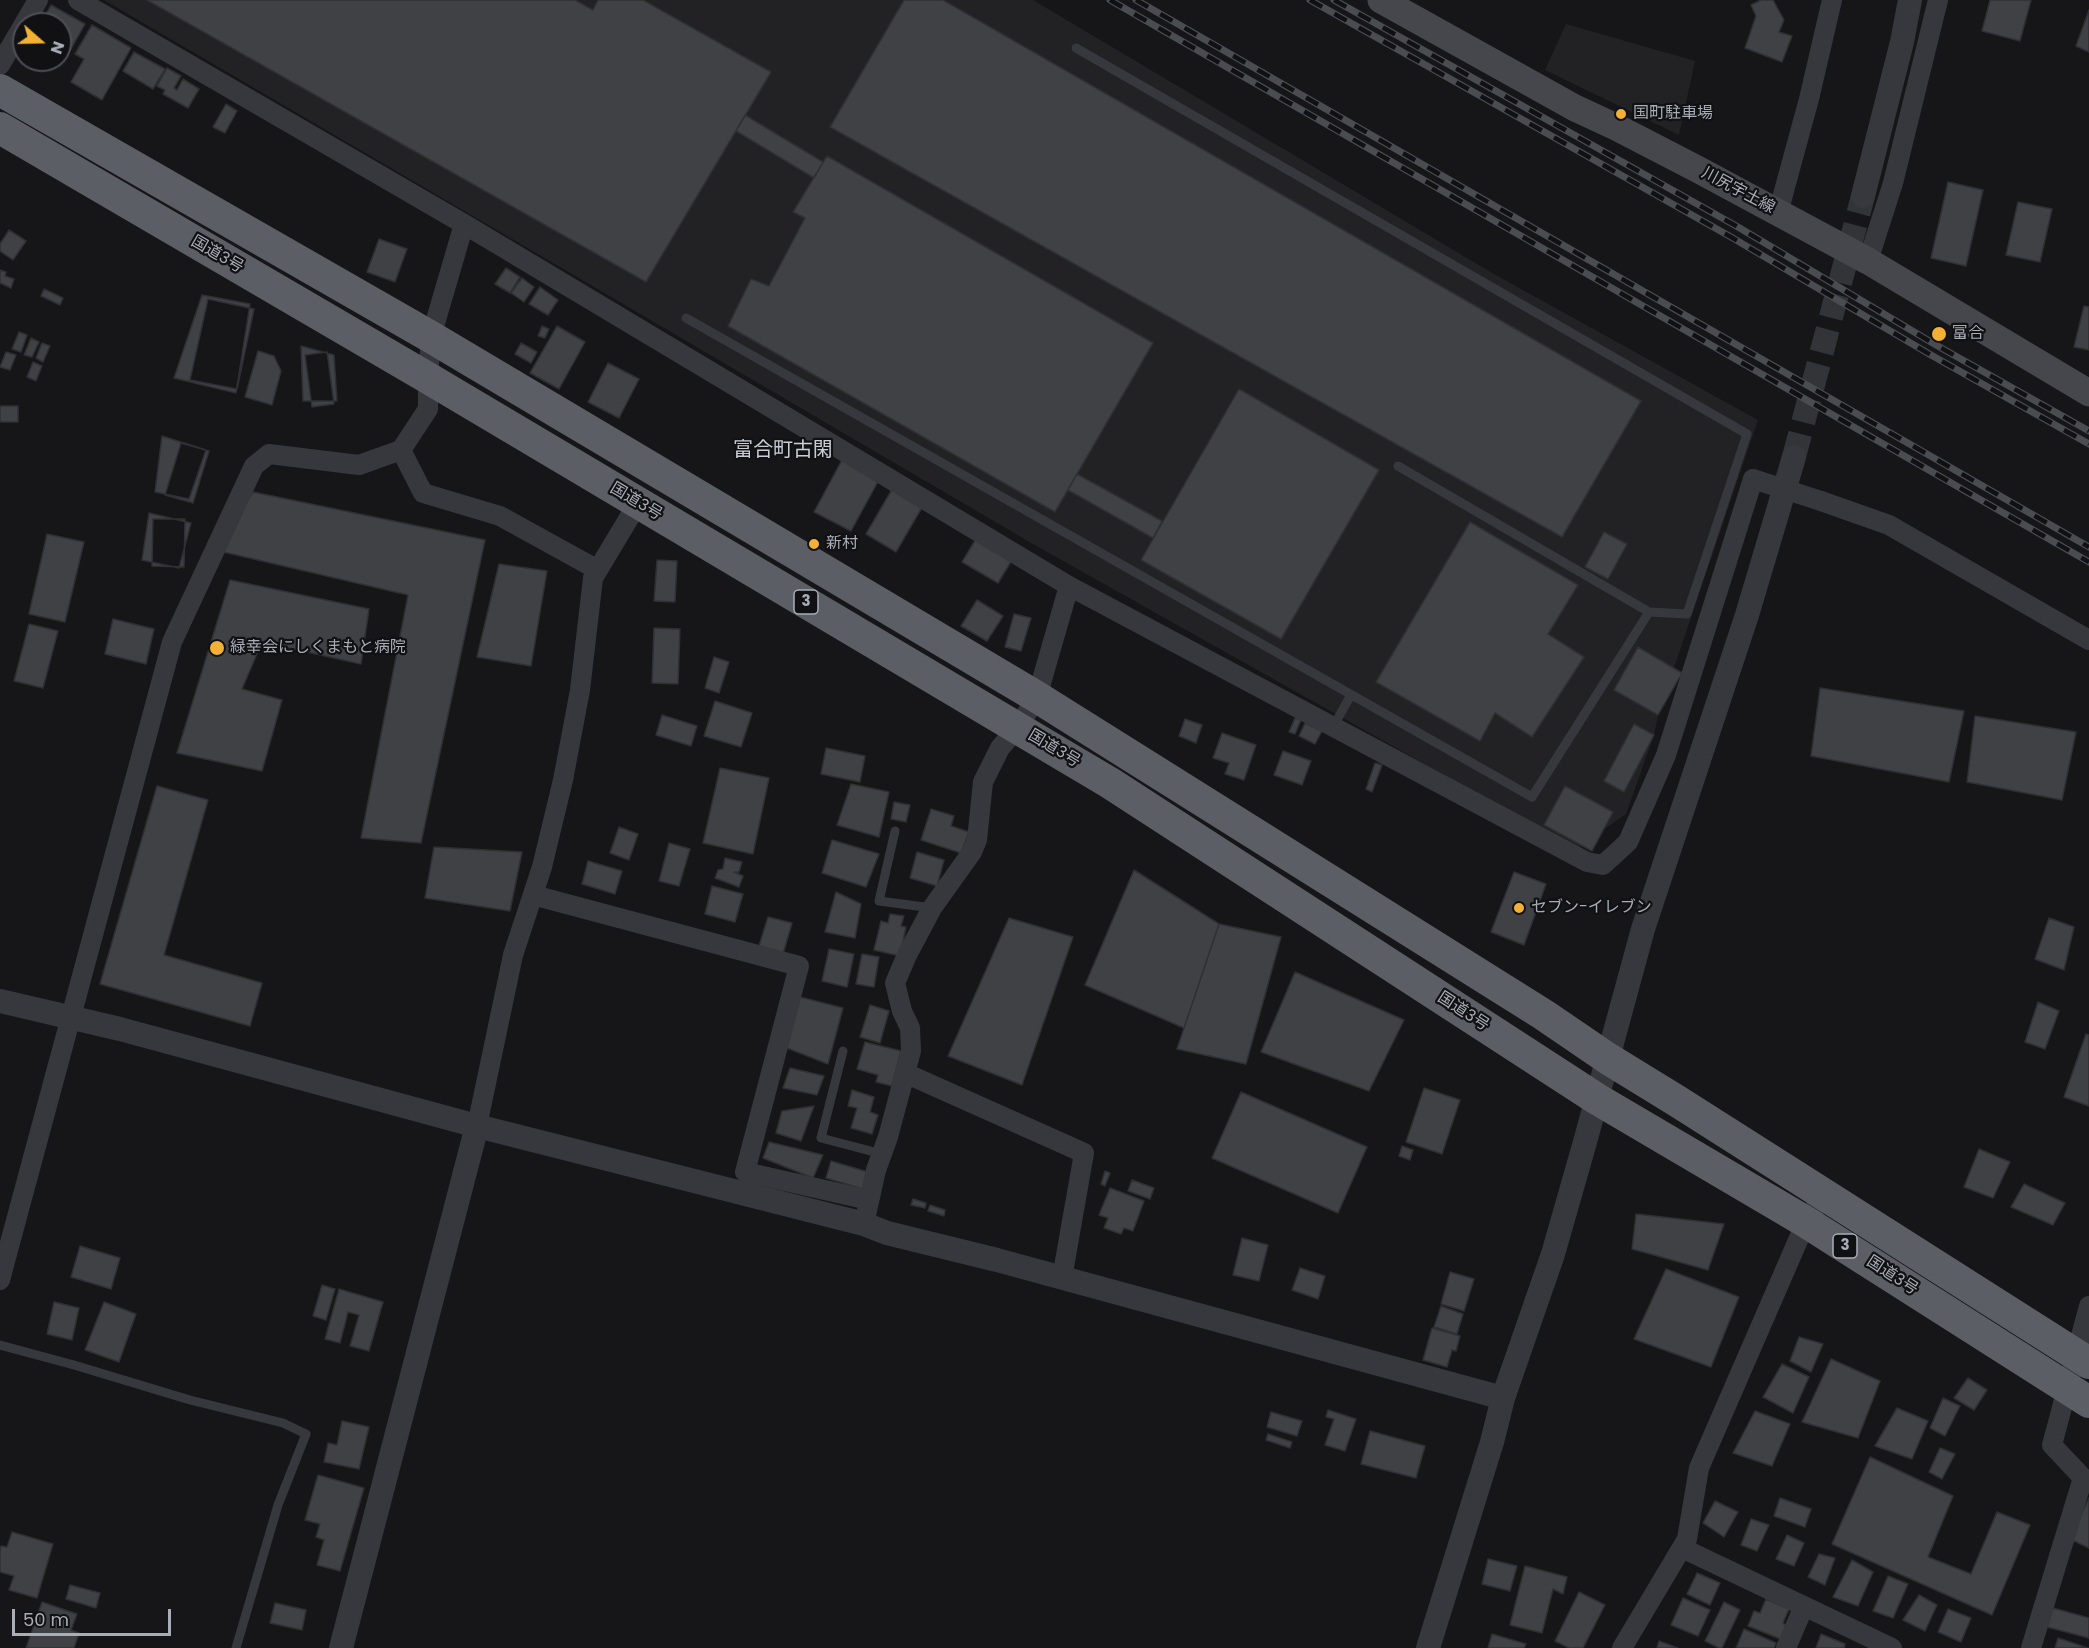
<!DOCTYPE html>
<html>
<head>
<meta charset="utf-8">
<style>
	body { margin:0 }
	#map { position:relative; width:2089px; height:1648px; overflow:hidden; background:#161618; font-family:Poppins,sans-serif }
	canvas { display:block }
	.north { position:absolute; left:12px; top:12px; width:60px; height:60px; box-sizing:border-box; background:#111113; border:2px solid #4d4f55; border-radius:50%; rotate:110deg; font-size:16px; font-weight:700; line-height:24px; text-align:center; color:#a8adb8 }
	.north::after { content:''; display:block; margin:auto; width:21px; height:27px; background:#f2b134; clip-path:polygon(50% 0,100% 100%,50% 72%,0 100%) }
	.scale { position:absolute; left:12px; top:1609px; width:159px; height:27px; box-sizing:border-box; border:3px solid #a8adb8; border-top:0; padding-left:8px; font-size:18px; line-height:21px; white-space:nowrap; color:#a8adb8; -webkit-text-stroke:4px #111113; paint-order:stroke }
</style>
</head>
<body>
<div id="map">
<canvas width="2089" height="1648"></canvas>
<div class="north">N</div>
<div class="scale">50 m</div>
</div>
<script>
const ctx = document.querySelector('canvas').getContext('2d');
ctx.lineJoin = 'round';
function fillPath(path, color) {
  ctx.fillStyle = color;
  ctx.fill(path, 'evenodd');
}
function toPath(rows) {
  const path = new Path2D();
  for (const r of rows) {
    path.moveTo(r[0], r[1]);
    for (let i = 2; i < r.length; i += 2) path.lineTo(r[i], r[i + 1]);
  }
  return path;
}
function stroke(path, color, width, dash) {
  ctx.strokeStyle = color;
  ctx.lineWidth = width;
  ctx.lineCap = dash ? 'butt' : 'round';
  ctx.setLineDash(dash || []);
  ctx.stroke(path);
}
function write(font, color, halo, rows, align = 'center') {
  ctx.font = font + ' Poppins,"Noto Sans JP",sans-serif';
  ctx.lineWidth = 4.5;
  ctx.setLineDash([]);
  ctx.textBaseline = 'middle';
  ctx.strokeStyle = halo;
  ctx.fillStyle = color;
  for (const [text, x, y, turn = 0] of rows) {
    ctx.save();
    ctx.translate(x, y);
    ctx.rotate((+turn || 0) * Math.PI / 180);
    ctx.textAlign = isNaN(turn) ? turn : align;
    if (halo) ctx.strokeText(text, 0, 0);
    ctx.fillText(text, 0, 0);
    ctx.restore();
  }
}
const built = toPath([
	[104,0,1033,0,1494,274,1758,420,1658,715,1654,735,1626,814,1576,849,1033,544],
	[1566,24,1695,61,1679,135,1545,70]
]);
const building = toPath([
	[147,0,575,0,593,10,598,0,643,0,771,72,646,282,147,0],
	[904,0,943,0,1641,401,1562,537,830,127,904,0],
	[1761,0,1773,0,1784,20,1779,32,1792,36,1782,62,1745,48,1756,16,1751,5,1761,0],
	[1990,0,2031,0,2020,41,1982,31,1990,0],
	[51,5,85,24,67,56,60,53,60,24,41,24,51,5],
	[2089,10,2089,52,2076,46,2089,10],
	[92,25,131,48,102,100,71,82,84,59,75,54,92,25],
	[134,52,165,69,153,89,123,71,134,52],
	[167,68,181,76,174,88,177,90,183,79,199,89,188,108,163,94,165,90,157,86,167,68],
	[226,104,237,111,225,133,213,127,226,104],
	[745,115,823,162,814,178,736,131,745,115],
	[827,156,1153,343,1055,512,728,326,751,279,769,286,805,218,793,212,827,156],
	[1948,182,1983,190,1966,266,1931,258,1948,182],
	[2018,202,2052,209,2040,262,2006,255,2018,202],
	[9,230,26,241,13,260,0,251,0,244,9,230],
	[379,239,407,249,395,282,367,272,379,239],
	[506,268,520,277,510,293,495,284,506,268],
	[0,270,6,272,5,276,14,279,11,288,0,283,0,270],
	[522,278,534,287,524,302,511,293,522,278],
	[540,287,558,300,548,315,529,304,540,287],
	[44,289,63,298,60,305,41,296,44,289],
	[202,295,250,304,236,393,174,378,202,295],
	[208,299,254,309,237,389,190,380,208,299],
	[2084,306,2089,307,2089,350,2074,347,2084,306],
	[542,326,549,329,545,338,538,336,542,326],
	[557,326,585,342,559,389,530,373,557,326],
	[19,332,27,335,21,352,12,349,19,332],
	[31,338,39,342,32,357,24,355,31,338],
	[42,343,50,346,43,362,36,358,42,343],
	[521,343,537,352,531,363,515,354,521,343],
	[301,346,334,355,337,401,303,401,301,346],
	[258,351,274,356,281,371,272,405,245,397,258,351],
	[6,352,16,355,10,370,0,367,6,352],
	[327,352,334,404,312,407,305,355,327,352],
	[33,362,42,366,36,381,27,377,33,362],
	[608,363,639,379,619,418,588,402,608,363],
	[1239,389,1379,470,1281,639,1141,560,1239,389],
	[0,406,18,406,18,422,0,422,0,406],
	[162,436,206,450,189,499,155,492,162,436],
	[181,443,209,451,193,503,165,495,181,443],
	[843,458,880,478,851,531,814,512,843,458],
	[1077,474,1162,521,1153,538,1068,490,1077,474],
	[894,486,924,504,896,552,866,534,894,486],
	[253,492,485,540,421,843,361,838,408,595,215,550,253,492],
	[149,513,191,523,179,568,142,560,149,513],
	[153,519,185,519,184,567,152,566,153,519],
	[1470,522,1578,585,1548,634,1584,657,1532,737,1495,713,1480,741,1376,682,1470,522],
	[1604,532,1627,544,1608,579,1585,567,1604,532],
	[47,534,84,542,65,622,29,614,47,534],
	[976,539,1012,560,998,583,962,562,976,539],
	[657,560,677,561,675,602,654,601,657,560],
	[499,564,547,571,531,666,477,657,499,564],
	[230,580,369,609,361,664,262,642,242,689,282,700,262,771,177,753,230,580],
	[977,600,1003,616,987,641,961,626,977,600],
	[1014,614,1031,618,1021,651,1005,647,1014,614],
	[113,619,154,629,146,664,105,654,113,619],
	[29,624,58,631,43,688,14,681,29,624],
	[654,628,680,629,678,684,652,683,654,628],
	[1638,647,1682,673,1658,715,1614,690,1638,647],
	[714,657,729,662,719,693,705,688,714,657],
	[1820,688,1964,711,1949,782,1811,756,1820,688],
	[715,701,752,713,741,747,704,736,715,701],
	[662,715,697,726,691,746,656,735,662,715],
	[1975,716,2076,732,2062,800,1967,782,1975,716],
	[1295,718,1301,720,1295,734,1289,732,1295,718],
	[1185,719,1202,725,1196,743,1179,736,1185,719],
	[1305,723,1322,731,1315,744,1299,736,1305,723],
	[1634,724,1654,735,1624,792,1604,781,1634,724],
	[1222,733,1256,745,1244,780,1225,774,1229,763,1213,758,1222,733],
	[826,748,865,756,860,782,821,774,826,748],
	[1283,751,1311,761,1302,785,1274,775,1283,751],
	[1375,763,1382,765,1372,792,1366,789,1375,763],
	[720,768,769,778,753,854,703,843,720,768],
	[851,784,889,792,879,837,837,825,851,784],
	[157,786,208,800,164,955,262,983,250,1026,100,984,157,786],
	[1565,786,1613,812,1592,851,1544,825,1565,786],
	[894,802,910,805,906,822,891,819,894,802],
	[931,809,954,816,951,826,969,832,961,853,921,840,931,809],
	[619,827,638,834,629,860,610,853,619,827],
	[832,840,879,854,866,887,822,873,832,840],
	[669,843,690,849,679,886,659,881,669,843],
	[434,847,522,852,510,911,425,898,434,847],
	[917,852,944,860,937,886,910,878,917,852],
	[725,858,742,862,739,872,734,872,743,876,739,887,715,878,718,870,723,869,725,858],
	[588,861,622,871,615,894,582,884,588,861],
	[1134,870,1219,924,1184,1028,1085,985,1134,870],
	[1514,872,1546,884,1524,945,1491,932,1514,872],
	[712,886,743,894,735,922,705,914,712,886],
	[836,892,861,904,855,938,825,932,836,892],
	[890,914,904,916,901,926,906,927,900,956,874,950,881,921,888,923,890,914],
	[768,917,792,923,783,954,759,946,768,917],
	[1009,918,1073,937,1022,1085,948,1056,1009,918],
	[2049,918,2074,927,2064,970,2035,959,2049,918],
	[1219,924,1281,937,1246,1064,1177,1049,1219,924],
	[829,949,854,954,847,987,822,981,829,949],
	[862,954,879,957,874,987,856,984,862,954],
	[1295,972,1404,1020,1369,1091,1261,1052,1295,972],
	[800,997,843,1008,828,1064,787,1048,800,997],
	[2038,1002,2059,1011,2045,1049,2025,1042,2038,1002],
	[870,1005,889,1011,880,1043,860,1037,870,1005],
	[2086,1034,2089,1035,2089,1106,2064,1097,2086,1034],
	[865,1042,901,1051,892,1086,876,1082,878,1075,857,1069,865,1042],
	[790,1068,824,1076,817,1095,783,1088,790,1068],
	[1424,1088,1460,1100,1442,1154,1406,1142,1424,1088],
	[852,1090,874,1097,870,1112,878,1115,872,1134,851,1128,857,1108,848,1106,852,1090],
	[1241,1092,1367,1147,1338,1213,1212,1158,1241,1092],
	[814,1106,801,1141,776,1133,782,1111,814,1106],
	[769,1142,823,1155,813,1178,763,1158,769,1142],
	[1402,1146,1413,1150,1410,1160,1399,1156,1402,1146],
	[1979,1149,2010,1162,1993,1198,1964,1187,1979,1149],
	[831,1161,868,1172,863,1189,826,1178,831,1161],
	[1105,1171,1110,1173,1105,1186,1101,1184,1105,1171],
	[1132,1180,1154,1188,1150,1199,1128,1191,1132,1180],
	[2024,1184,2065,1203,2053,1225,2011,1207,2024,1184],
	[1110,1188,1144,1201,1133,1231,1124,1228,1121,1234,1104,1228,1108,1218,1099,1215,1110,1188],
	[913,1199,926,1203,925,1208,911,1205,913,1199],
	[930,1205,945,1210,944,1216,928,1211,930,1205],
	[1636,1214,1724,1224,1708,1270,1632,1249,1636,1214],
	[1242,1238,1268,1245,1259,1281,1233,1275,1242,1238],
	[80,1246,120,1258,111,1289,71,1277,80,1246],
	[1300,1268,1325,1276,1318,1299,1292,1290,1300,1268],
	[1666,1269,1739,1297,1711,1367,1634,1339,1666,1269],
	[1450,1272,1474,1279,1464,1311,1441,1304,1450,1272],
	[322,1285,335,1289,326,1320,313,1316,322,1285],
	[339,1289,383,1302,369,1351,350,1346,359,1315,348,1312,340,1343,325,1339,339,1289],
	[54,1302,79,1308,72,1340,47,1334,54,1302],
	[104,1302,136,1314,119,1362,85,1350,104,1302],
	[1441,1306,1463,1314,1457,1334,1434,1327,1441,1306],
	[1432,1328,1460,1336,1456,1351,1452,1350,1447,1367,1423,1360,1432,1328],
	[1799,1337,1823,1344,1811,1372,1790,1361,1799,1337],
	[1831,1359,1880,1381,1858,1438,1802,1422,1831,1359],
	[1782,1364,1809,1377,1793,1413,1763,1397,1782,1364],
	[1968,1378,1987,1390,1974,1410,1954,1398,1968,1378],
	[1943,1398,1960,1406,1945,1436,1930,1428,1943,1398],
	[1897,1408,1928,1421,1912,1459,1875,1446,1897,1408],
	[1328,1410,1356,1419,1345,1451,1325,1445,1334,1419,1326,1417,1328,1410],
	[1755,1411,1790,1424,1772,1466,1733,1453,1755,1411],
	[1271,1412,1302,1421,1297,1436,1267,1427,1271,1412],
	[342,1421,369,1427,359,1469,324,1462,328,1443,337,1445,342,1421],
	[1370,1431,1425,1446,1416,1478,1361,1464,1370,1431],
	[1268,1434,1292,1442,1290,1448,1266,1440,1268,1434],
	[1940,1448,1955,1454,1942,1479,1929,1472,1940,1448],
	[1870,1457,1953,1496,1928,1557,1971,1574,1997,1512,2030,1525,1992,1615,1832,1544,1870,1457],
	[318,1475,364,1488,340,1571,317,1565,324,1540,316,1537,320,1524,305,1520,318,1475],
	[1780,1498,1811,1509,1805,1527,1774,1516,1780,1498],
	[2089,1498,2089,1548,2070,1539,2089,1498],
	[1715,1501,1738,1512,1724,1537,1703,1523,1715,1501],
	[1751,1519,1769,1525,1757,1551,1741,1545,1751,1519],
	[12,1532,53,1544,37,1598,9,1590,14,1576,0,1572,0,1550,1,1546,7,1547,12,1532],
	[1787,1535,1804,1543,1794,1566,1776,1559,1787,1535],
	[1819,1554,1835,1558,1825,1585,1808,1577,1819,1554],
	[1488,1559,1517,1566,1510,1591,1482,1584,1488,1559],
	[1852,1560,1873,1572,1858,1606,1833,1597,1852,1560],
	[1525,1566,1567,1577,1563,1594,1553,1589,1542,1633,1510,1625,1525,1566],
	[1697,1573,1720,1583,1710,1605,1687,1594,1697,1573],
	[1888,1576,1908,1584,1893,1618,1873,1611,1888,1576],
	[70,1585,100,1593,96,1608,66,1599,70,1585],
	[1579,1592,1605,1605,1583,1648,1569,1648,1555,1641,1579,1592],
	[1919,1595,1937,1605,1925,1631,1903,1620,1919,1595],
	[1683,1598,1710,1610,1698,1636,1671,1625,1683,1598],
	[1766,1599,1789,1609,1783,1623,1788,1628,1783,1640,1748,1626,1754,1611,1760,1613,1766,1599],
	[42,1602,77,1614,71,1630,79,1633,74,1648,26,1648,42,1602],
	[1724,1602,1740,1610,1722,1648,1719,1648,1705,1641,1724,1602],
	[275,1603,306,1610,302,1630,270,1623,275,1603],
	[2053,1608,2089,1618,2089,1638,2047,1627,2053,1608],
	[1948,1609,1971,1618,1961,1642,1938,1632,1948,1609],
	[1744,1629,1776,1643,1774,1648,1736,1648,1744,1629],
	[1492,1634,1526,1644,1524,1648,1488,1648,1492,1634],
	[1821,1634,1845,1644,1844,1648,1816,1648,1821,1634],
	[2058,1638,2088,1648,2055,1648,2058,1638],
	[1659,1641,1678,1648,1657,1648,1659,1641]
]);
const tertiaryTunnel = toPath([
	[1794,457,1863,196]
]);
const service = toPath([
	[686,318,1532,797,1649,612,1687,614,1747,434,1076,48],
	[1398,466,1649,612],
	[1333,727,1351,695],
	[895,831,879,901,932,908],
	[843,1051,821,1138,882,1154],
	[0,1345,74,1365,190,1400,283,1423,306,1434,278,1505,236,1648]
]);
const minor = toPath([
	[78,0,464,224,1069,586,1587,862,1603,865,1628,842,1666,755,1753,479],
	[24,24,38,0],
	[0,65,24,24],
	[1778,213,1809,99,1832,0],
	[1868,261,1893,183,1938,0],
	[401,450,423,493,500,516,598,570],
	[1821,501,1889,525,2089,640],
	[533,895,799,966,745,1172,869,1200],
	[905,1073,1084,1153,1062,1278],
	[477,1126,513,955,542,867,563,780,580,690,593,578,638,503],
	[864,1224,876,1170,888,1137,911,1051,910,1028,902,1011,895,983,907,955,932,908,972,852,977,840,983,782,1000,748,1018,727,1037,697,1069,586],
	[0,1280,172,642,254,466,269,454,359,465,401,450,428,409,428,378,431,337,464,224],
	[1682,1548,1892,1648],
	[1622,1648,1687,1539,1699,1468,1806,1222,1824,1194],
	[1786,1648,1804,1606],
	[2031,1648,2083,1478,2052,1445,2089,1306]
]);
const tertiary = toPath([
	[1863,196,1902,42,1910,0],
	[0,1001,120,1029,477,1126,864,1224,887,1233,997,1260,1503,1398],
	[341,1648,477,1126],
	[1428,1648,1492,1442,1503,1398,1553,1254,1585,1142,1643,929,1747,615,1794,457]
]);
const secondary = toPath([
	[1381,0,1575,108,1616,127,1699,170,1868,261,2089,393]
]);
const trunk = toPath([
	[0,90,431,337,1037,697,1544,1015,1607,1058,1677,1101,2089,1363],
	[0,128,428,378,1110,783,1597,1099,1806,1222,2089,1402]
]);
const rail = toPath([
	[1110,0,2089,562],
	[1136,0,2089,547],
	[1310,0,1731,237,1931,355,2089,444],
	[1334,0,1738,227,1936,345,2089,431]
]);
const minorBridge = toPath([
	[1753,479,1821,501]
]);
const markers = [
	[1621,114,6,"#f2b134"],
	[1939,334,8,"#f2b134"],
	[814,544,6,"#f2b134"],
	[217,648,8,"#f2b134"],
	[1519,908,6,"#f2b134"]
];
const shields = [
	[806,602,24],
	[1845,1246,24]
];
const shieldNames = [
	["3",806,602],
	["3",1845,1246]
];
const poiNames = [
	["国町駐車場",1633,114],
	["富合",1952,334],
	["新村",826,544],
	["緑幸会にしくまもと病院",230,648],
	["セブン-イレブン",1531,908]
];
const streetNames = [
	["川尻宇土線",1738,191,28],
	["国道3号",217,255,30],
	["国道3号",636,502,31],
	["国道3号",1054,749,31],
	["国道3号",1463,1012,33],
	["国道3号",1892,1276,33]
];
const quarterNames = [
	["富合町古閑",783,451]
];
fillPath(built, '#222225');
fillPath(building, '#404145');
stroke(building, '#303034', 1.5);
stroke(tertiaryTunnel, '#333438', 24, [24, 12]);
stroke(service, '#37383d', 9);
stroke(minor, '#37383d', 20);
stroke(tertiary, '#37383d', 24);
stroke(secondary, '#45474d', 27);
stroke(trunk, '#5b5e65', 32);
stroke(rail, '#4a4c52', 7);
stroke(rail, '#111113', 4.5, [14]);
stroke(minorBridge, '#37383d', 20);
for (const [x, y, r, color] of markers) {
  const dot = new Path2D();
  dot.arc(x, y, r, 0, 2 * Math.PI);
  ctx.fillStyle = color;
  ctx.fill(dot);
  stroke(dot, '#111113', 2);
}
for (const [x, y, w] of shields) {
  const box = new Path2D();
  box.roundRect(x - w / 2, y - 12, w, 24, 4.5);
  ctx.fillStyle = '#111113';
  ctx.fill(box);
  stroke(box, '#a8adb8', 1.5);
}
write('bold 15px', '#a8adb8', null, shieldNames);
write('16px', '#a8adb8', '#111113', poiNames, 'left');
write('16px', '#a8adb8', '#111113', streetNames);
write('20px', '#c9ccd4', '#111113', quarterNames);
</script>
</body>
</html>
